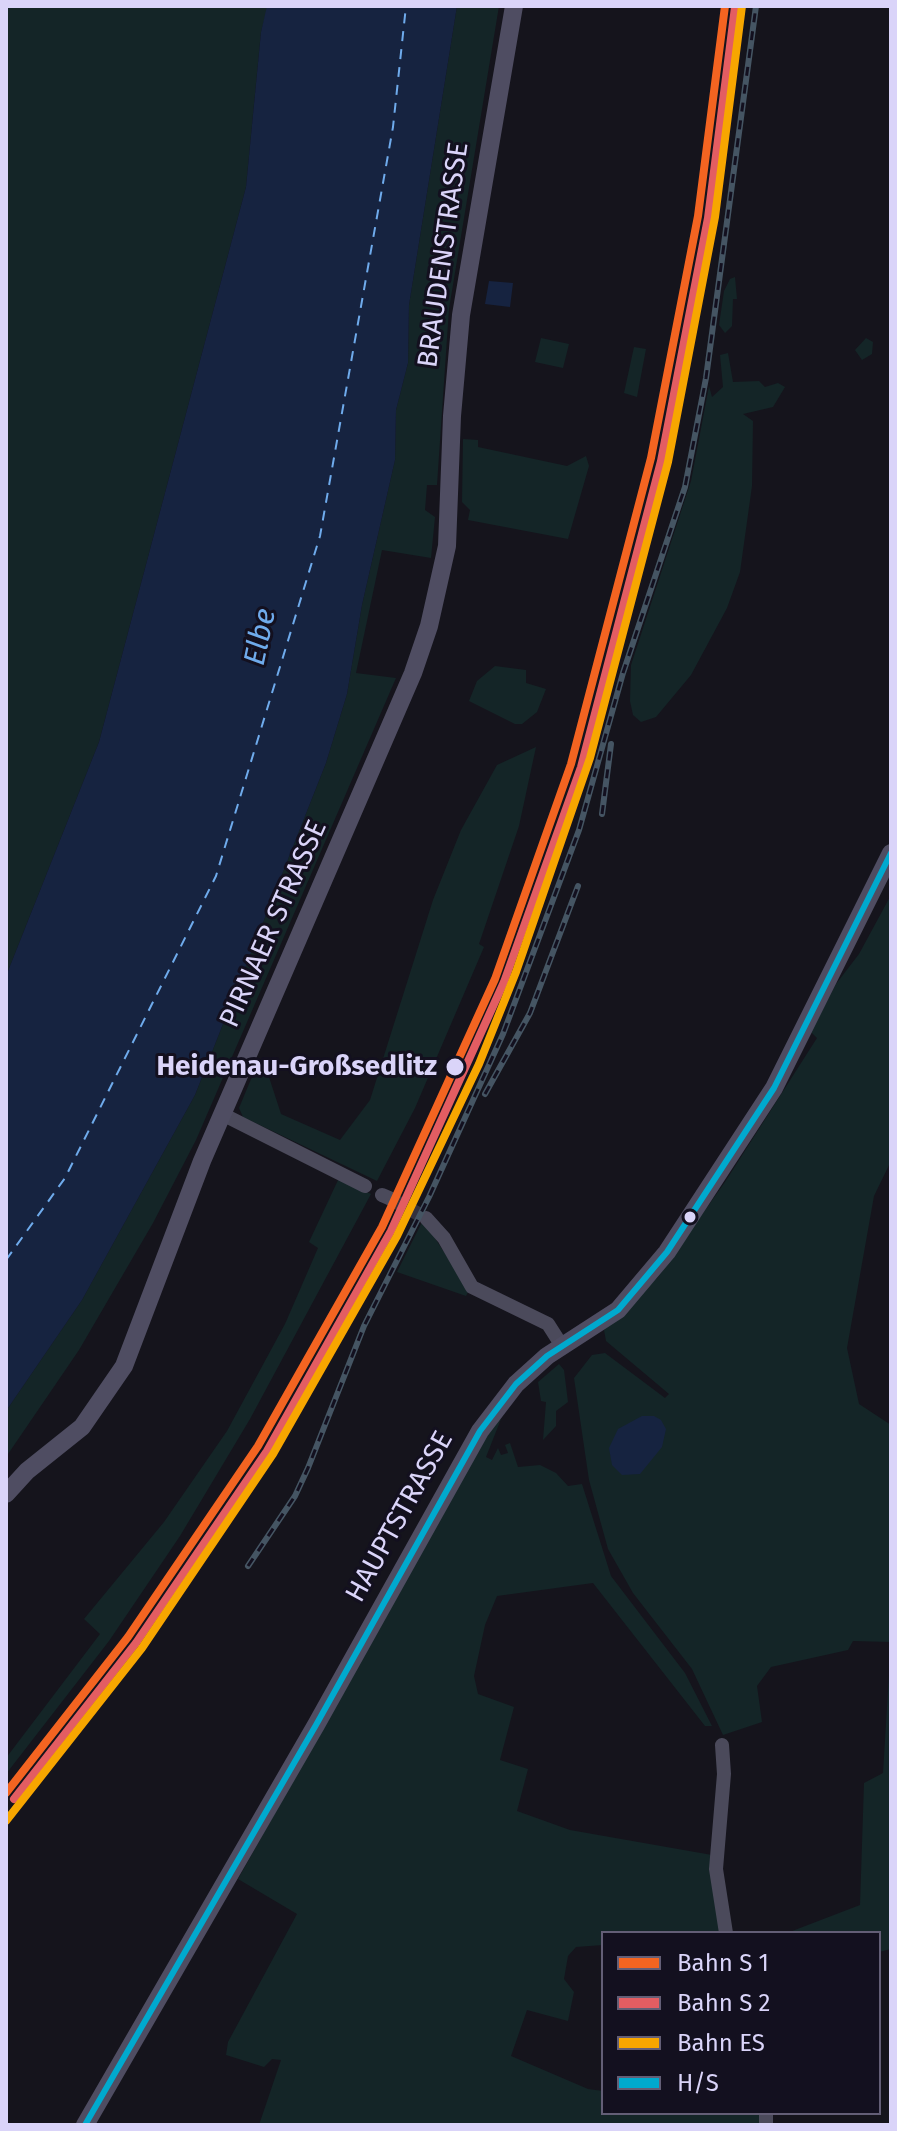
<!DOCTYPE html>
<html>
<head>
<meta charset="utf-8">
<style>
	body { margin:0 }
	#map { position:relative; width:897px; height:2131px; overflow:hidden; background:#15141c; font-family:"Fira Sans",sans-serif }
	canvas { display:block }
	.frame { position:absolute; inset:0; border:8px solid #dad4f9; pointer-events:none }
	.legend { position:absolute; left:601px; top:1931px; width:280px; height:184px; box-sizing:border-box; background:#13101f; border:2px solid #635e76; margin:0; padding:10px 14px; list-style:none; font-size:24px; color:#dad4f9 }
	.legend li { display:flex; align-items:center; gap:16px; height:40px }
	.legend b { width:40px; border:2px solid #635e76 }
</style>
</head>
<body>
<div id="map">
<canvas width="897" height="2131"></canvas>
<div class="frame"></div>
<ul class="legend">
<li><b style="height:10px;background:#f36421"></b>Bahn S 1</li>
<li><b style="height:10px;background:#e35d62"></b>Bahn S 2</li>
<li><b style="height:10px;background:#f7a600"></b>Bahn ES</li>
<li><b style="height:10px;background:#00a9ce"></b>H/S</li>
</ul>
</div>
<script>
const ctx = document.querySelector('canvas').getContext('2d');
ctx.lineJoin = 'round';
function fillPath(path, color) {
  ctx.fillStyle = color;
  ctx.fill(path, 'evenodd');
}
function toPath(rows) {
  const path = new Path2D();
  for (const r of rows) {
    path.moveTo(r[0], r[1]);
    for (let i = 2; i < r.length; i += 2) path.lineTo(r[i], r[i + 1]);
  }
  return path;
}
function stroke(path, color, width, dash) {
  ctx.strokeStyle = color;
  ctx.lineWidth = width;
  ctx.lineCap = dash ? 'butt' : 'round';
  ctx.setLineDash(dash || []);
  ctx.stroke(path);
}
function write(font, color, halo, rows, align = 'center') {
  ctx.font = font + ' "Fira Sans",sans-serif';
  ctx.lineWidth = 6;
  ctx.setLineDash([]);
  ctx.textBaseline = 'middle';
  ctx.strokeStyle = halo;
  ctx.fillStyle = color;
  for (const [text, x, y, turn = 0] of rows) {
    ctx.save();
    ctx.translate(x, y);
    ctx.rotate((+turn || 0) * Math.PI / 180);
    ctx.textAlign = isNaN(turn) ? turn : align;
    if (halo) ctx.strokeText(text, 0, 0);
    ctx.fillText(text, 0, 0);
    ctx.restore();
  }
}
const green = toPath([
	[6,6,268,7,261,32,246,187,99,742,6,976],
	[457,6,499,6,449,309,437,485,427,485,425,510,435,517,431,558,382,550,356,673,396,678,196,1140,153,1223,79,1350,6,1457,6,1411,82,1300,195,1095,326,763,347,694,362,605,395,460,396,410,408,363,409,305],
	[735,277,737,299,733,299,732,326,725,333,719,325,724,291,730,279],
	[541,338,569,344,563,368,535,362],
	[866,338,873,342,872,354,862,360,855,350],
	[634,347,646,349,637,397,624,393],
	[728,353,733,382,759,381,765,387,778,383,785,387,773,407,743,414,753,421,752,486,740,572,727,608,691,675,656,717,641,722,633,715,630,701,631,665,691,481,709,386,712,397,723,387,720,355],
	[463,439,478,440,478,447,567,466,586,456,589,466,568,539,468,520,470,510,462,502],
	[495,666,526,670,526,683,546,689,537,712,522,724,515,724,469,701,477,681],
	[536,747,519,826,479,944,484,947,415,1108,377,1181,243,1117,239,1108,251,1079,258,1072,269,1077,281,1114,340,1140,370,1100,433,900,461,830,497,765],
	[891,895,891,1161,874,1196,847,1348,859,1404,891,1425,891,1949,879,1952,879,1933,787,1933,860,1905,864,1783,883,1773,891,1642,853,1641,848,1650,771,1667,757,1686,762,1722,723,1735,692,1669,633,1593,608,1549,589,1480,574,1378,592,1355,605,1353,665,1398,669,1394,606,1341,604,1330,657,1278,725,1182,817,1038,811,1032,836,984,859,954],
	[339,1178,371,1194,250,1419,180,1536,109,1641,6,1774,6,1758,100,1634,84,1619,164,1522,227,1431,285,1324,318,1248,309,1242],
	[423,1220,469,1290,466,1296,397,1272],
	[559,1364,564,1370,568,1402,556,1411,556,1426,543,1440,546,1402,541,1401,538,1382],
	[501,1419,486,1457,492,1460,498,1448,501,1455,508,1453,505,1445,510,1443,518,1467,540,1465,556,1473,568,1486,582,1484,611,1576,685,1673,712,1726,705,1726,593,1583,497,1596,485,1625,474,1676,478,1694,514,1707,500,1760,528,1769,517,1811,570,1830,712,1855,722,1933,603,1933,603,1945,576,1947,568,1956,564,1979,574,1992,568,2021,527,2010,511,2056,588,2089,603,2091,603,2113,762,2113,762,2125,259,2125,281,2060,272,2059,264,2067,226,2055,228,2042,297,1914,238,1879,493,1424]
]);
const water = toPath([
	[267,6,457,6,409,305,408,363,396,410,395,460,362,605,347,694,326,763,195,1095,82,1300,6,1411,6,976,99,742,246,187,261,32],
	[489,281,513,283,510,307,485,304],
	[642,1416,654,1416,661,1420,666,1429,662,1447,640,1474,622,1475,612,1465,609,1448,618,1429]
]);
const ferry = toPath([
	[6,1260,65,1178,216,876,320,536,393,127,406,6]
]);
const streetTunnel = toPath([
	[389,1198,426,1218]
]);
const street = toPath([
	[222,1114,365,1186],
	[382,1195,389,1198],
	[426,1218,444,1238,472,1287,548,1324,562,1346],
	[722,1745,724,1774,716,1869,726,1933],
	[766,2125,766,2113]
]);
const secondary = toPath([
	[6,1494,27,1471,82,1427,124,1366,202,1161,413,673,429,626,447,546,452,416,461,315,514,6],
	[85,2125,316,1725,480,1431,516,1384,547,1356,618,1310,667,1252,774,1088,891,853]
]);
const rail = toPath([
	[602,814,611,744],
	[485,1094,530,1013,578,886],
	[248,1566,295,1496,308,1468,364,1326,429,1197,503,1034,579,830,623,673,685,487,706,378,756,6]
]);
const bus1 = toPath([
	[85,2125,316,1725,480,1431,516,1384,547,1356,618,1310,667,1252,774,1088,891,853]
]);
const rail1 = toPath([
	[6,1793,128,1637,258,1446,382,1227,495,979,571,764,651,458,698,216,725,6]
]);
const rail2 = toPath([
	[14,1799,136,1643,267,1451,391,1231,504,982,581,767,661,461,708,218,735,7]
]);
const rail3 = toPath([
	[6,1821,142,1648,273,1454,397,1236,479,1064,516,972,590,758,668,462,715,217,742,6]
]);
const markers = [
	[455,1067,10,"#dad4f9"],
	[690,1217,7,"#dad4f9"]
];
const streetNames = [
	["BRAUDENSTRASSE",444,255,-82],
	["PIRNAER STRASSE",274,924,-66],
	["HAUPTSTRASSE",400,1517,-61]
];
const stopNames = [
	["Heidenau-Großsedlitz",437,1067]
];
const waterNames = [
	["Elbe",261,637,-78]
];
fillPath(green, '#142527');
fillPath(water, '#162340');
stroke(ferry, '#6fabec', 2, [10, 8]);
stroke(streetTunnel, '#33313d', 14, [14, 7]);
stroke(street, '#4b4a5b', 14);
stroke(secondary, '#4f4d62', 18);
stroke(rail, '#455563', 6);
stroke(rail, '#13101f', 3, [9]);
stroke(bus1, '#00a9ce', 6);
stroke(rail1, '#f36421', 8);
stroke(rail2, '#e35d62', 8);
stroke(rail3, '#f7a600', 8);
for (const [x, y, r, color] of markers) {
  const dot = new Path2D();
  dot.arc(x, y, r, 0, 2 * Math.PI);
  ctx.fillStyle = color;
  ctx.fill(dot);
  stroke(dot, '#13101f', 3);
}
write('28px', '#dad4f9', '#13101f', streetNames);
write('bold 28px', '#dad4f9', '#13101f', stopNames, 'right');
write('italic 30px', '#6fabec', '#13101f', waterNames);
</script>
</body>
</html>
